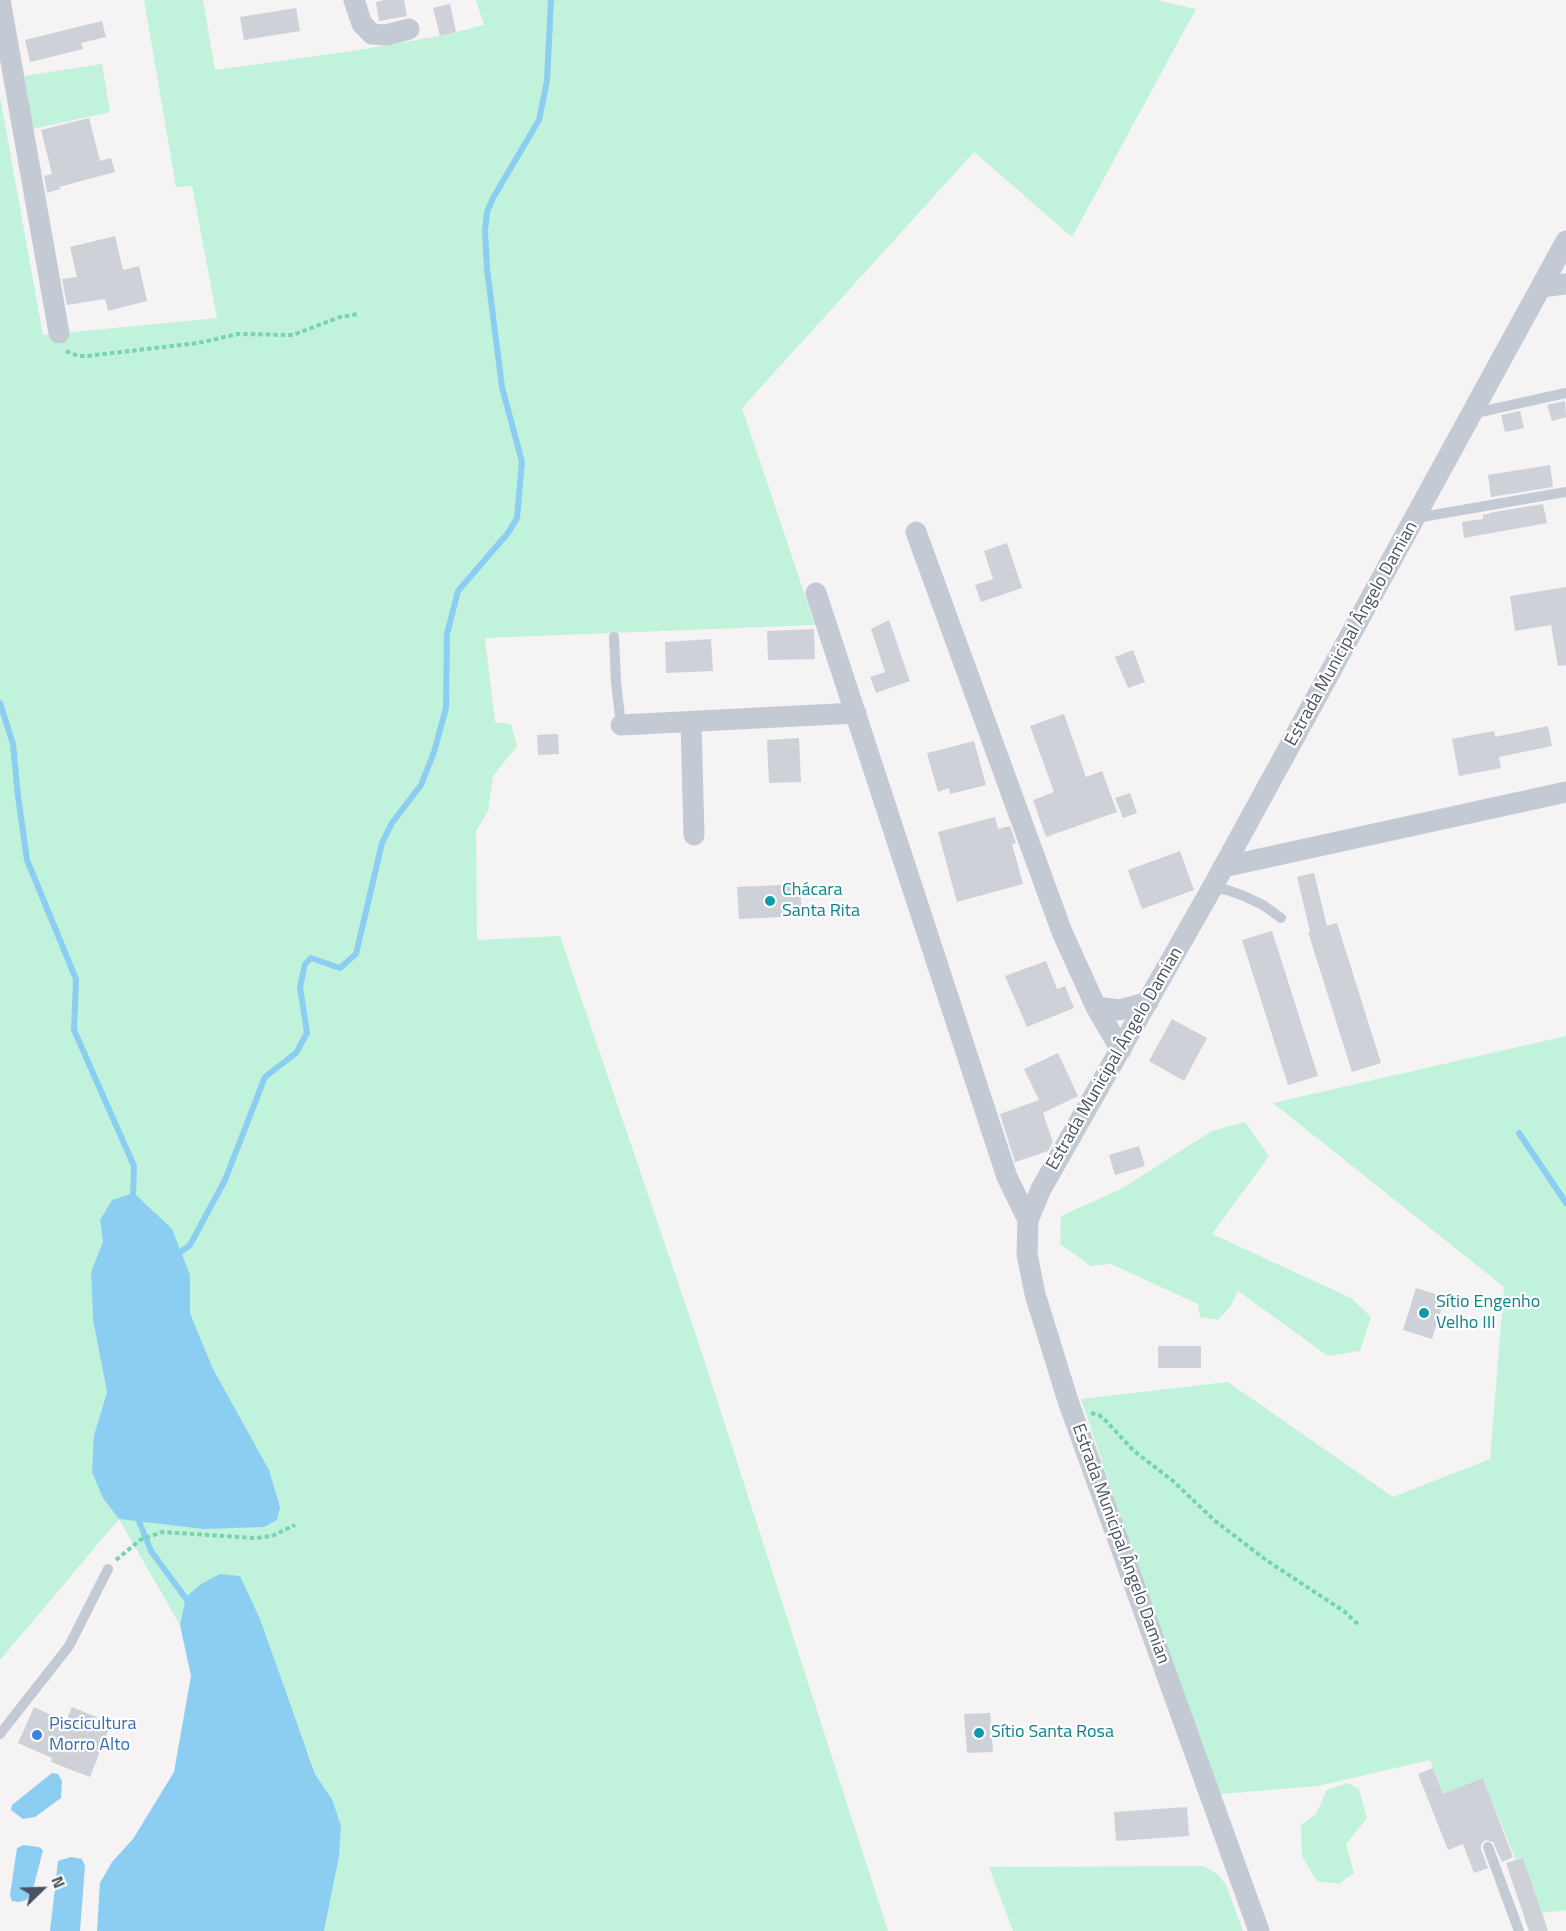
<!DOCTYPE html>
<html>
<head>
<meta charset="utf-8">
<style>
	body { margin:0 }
	#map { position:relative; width:1566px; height:1931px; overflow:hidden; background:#f5f3f3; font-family:"Titillium Web",sans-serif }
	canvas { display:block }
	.north { position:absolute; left:12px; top:1859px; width:60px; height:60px; -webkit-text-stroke:4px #fff; paint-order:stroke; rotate:67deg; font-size:16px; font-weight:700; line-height:24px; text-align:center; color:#495262 }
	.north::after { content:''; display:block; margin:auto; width:21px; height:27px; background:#495262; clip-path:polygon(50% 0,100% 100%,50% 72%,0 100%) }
</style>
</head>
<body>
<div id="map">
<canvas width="1566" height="1931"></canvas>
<div class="north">N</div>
</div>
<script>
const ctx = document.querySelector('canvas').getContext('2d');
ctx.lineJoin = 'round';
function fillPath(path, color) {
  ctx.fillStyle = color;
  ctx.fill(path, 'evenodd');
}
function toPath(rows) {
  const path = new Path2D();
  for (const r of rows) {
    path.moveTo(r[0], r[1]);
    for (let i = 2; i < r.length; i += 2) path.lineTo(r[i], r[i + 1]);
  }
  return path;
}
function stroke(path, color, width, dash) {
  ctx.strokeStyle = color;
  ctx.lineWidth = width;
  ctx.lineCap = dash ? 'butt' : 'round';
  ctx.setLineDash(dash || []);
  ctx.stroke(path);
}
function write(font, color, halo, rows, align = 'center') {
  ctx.font = font + ' "Titillium Web",sans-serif';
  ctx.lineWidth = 4.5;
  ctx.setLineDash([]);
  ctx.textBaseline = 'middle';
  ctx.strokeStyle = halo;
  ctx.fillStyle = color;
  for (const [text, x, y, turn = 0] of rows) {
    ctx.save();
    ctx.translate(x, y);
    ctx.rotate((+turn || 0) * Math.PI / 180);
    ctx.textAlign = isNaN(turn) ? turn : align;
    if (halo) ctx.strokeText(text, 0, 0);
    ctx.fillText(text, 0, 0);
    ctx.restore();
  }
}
const green = toPath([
	[144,0,203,0,215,70,352,51,440,36,484,25,476,0,1156,0,1196,9,1072,237,974,152,742,408,815,625,485,638,495,722,511,724,517,746,493,776,488,811,476,831,477,940,560,936,700,1347,888,1931,324,1931,339,1857,332,1799,315,1774,308,1752,186,1598,180,1625,119,1519,0,1660,0,97,43,335,217,318,192,186,176,187],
	[112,1200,180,1253,190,1275,190,1313,213,1369,139,1521,119,1519,94,1435,107,1392,93,1320,91,1272,103,1242,100,1220],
	[102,64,110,112,33,129,24,76],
	[1566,1036,1566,1910,1542,1913,1523,1858,1516,1860,1483,1779,1443,1794,1430,1760,1318,1786,1220,1794,1149,1601,1081,1399,1228,1382,1393,1497,1490,1459,1504,1287,1273,1103],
	[1245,1122,1269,1156,1212,1234,1351,1298,1371,1317,1360,1351,1328,1356,1238,1291,1230,1307,1218,1320,1200,1317,1198,1304,1111,1264,1091,1266,1060,1244,1061,1216,1121,1189,1212,1131],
	[1348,1783,1359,1789,1367,1818,1346,1844,1354,1873,1339,1884,1317,1881,1302,1856,1301,1825,1316,1814,1327,1790],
	[1204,1866,1217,1874,1226,1885,1243,1931,1013,1931,989,1867]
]);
const water = toPath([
	[134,1193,172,1229,190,1275,190,1313,213,1369,269,1470,280,1507,277,1520,264,1527,204,1529,119,1519,103,1498,92,1472,94,1435,107,1392,93,1320,91,1272,103,1242,100,1220,112,1200],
	[220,1574,240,1576,260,1619,315,1774,332,1799,341,1826,339,1857,324,1931,97,1931,100,1883,112,1862,133,1839,174,1772,191,1676,180,1625,186,1597,201,1584],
	[52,1773,58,1774,62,1781,61,1798,35,1817,23,1819,11,1810,12,1805],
	[23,1845,39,1847,43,1850,32,1893,26,1900,19,1902,12,1901,10,1895,17,1848],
	[71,1857,82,1859,85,1866,80,1931,50,1931,58,1861]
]);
const stream = toPath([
	[0,703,13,744,18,796,27,860,76,979,74,1030,134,1166,133,1199],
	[1519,1133,1566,1203],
	[175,1256,190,1245,225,1180,265,1077,296,1053,307,1033,300,987,305,964,311,958,340,968,356,954,382,843,392,823,421,785,434,752,446,708,447,634,458,591,508,533,517,518,522,462,502,387,487,269,485,231,487,212,493,198,539,120,547,81,551,0],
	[139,1516,139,1521,151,1551,190,1604]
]);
const building = toPath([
	[384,0,404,0,407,16,379,21,376,2],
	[450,4,456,32,440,36,433,8],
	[296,8,300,31,244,40,240,17],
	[102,21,106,37,81,43,83,49,30,62,25,40],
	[89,118,100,161,111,158,115,172,59,187,60,189,47,193,44,176,52,174,41,130],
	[115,236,123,270,139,266,147,301,108,311,105,299,67,305,62,279,77,277,70,247],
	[1565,401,1566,417,1552,421,1547,405],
	[1520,411,1524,428,1505,432,1501,415],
	[1550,465,1553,487,1491,497,1488,475],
	[1543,504,1547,523,1464,538,1462,522,1483,519,1483,515,1494,512],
	[1007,543,1022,588,981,602,975,585,993,579,984,551],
	[1566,587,1566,665,1558,666,1551,625,1515,631,1510,596],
	[889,620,910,681,876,693,870,677,885,672,871,629],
	[814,629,815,659,768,660,767,631],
	[711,639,713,671,666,673,665,642],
	[1133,650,1145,682,1128,688,1115,657],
	[1064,714,1086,777,1102,771,1117,812,1046,837,1033,800,1054,792,1030,726],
	[1548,726,1552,746,1499,757,1501,768,1459,776,1452,739,1494,731,1495,737],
	[558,734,559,754,538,755,537,735],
	[799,738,801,782,769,783,767,740],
	[974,741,986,785,950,794,949,788,938,792,927,753],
	[1130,793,1137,813,1123,818,1115,798],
	[995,817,998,829,1010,826,1016,843,1012,844,1023,884,957,902,938,832],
	[1180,851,1194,890,1142,909,1128,870],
	[1314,873,1327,926,1337,923,1381,1063,1352,1072,1308,932,1310,931,1297,877],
	[800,884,802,916,739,919,737,887],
	[1272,931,1318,1076,1288,1085,1242,940],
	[1046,961,1057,989,1065,986,1074,1008,1027,1027,1005,976],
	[1172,1019,1207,1038,1184,1081,1149,1061],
	[1058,1053,1078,1096,1043,1113,1053,1142,1048,1151,1015,1162,1000,1114,1039,1100,1024,1069],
	[1139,1146,1145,1166,1115,1175,1109,1155],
	[1416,1288,1445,1297,1432,1339,1403,1330],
	[1158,1346,1201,1346,1201,1368,1158,1368],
	[34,1707,66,1722,72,1707,111,1723,90,1777,51,1762,52,1758,18,1743],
	[990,1713,993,1752,967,1753,964,1714],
	[1433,1768,1443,1794,1483,1778,1513,1857,1502,1862,1493,1842,1485,1840,1481,1845,1481,1849,1488,1868,1474,1873,1463,1844,1448,1850,1418,1774],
	[1187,1807,1189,1836,1116,1841,1114,1812],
	[1523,1858,1542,1913,1548,1931,1529,1931,1506,1863]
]);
const path = toPath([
	[66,351,78,356,87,356,198,343,238,334,293,335,340,317,358,314],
	[1091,1413,1099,1415,1106,1421,1134,1451,1173,1481,1214,1520,1266,1560,1345,1612,1360,1626],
	[116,1560,140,1540,162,1532,254,1538,272,1536,295,1525]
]);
const service = toPath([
	[1471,414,1566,393],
	[1416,518,1566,492],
	[614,637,616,682,621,725],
	[1212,888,1227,890,1244,896,1263,905,1281,918],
	[0,1734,69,1646,108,1569],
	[1488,1847,1519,1931]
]);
const minor = toPath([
	[0,0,59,333],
	[354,0,362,24,372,34,386,35,409,29],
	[1541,287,1566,284],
	[916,532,1062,932,1096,1007,1121,1050],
	[816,593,1007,1177,1028,1220],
	[691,723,694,835],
	[621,725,856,713],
	[1223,867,1566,792],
	[1096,1007,1119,1010,1148,1002],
	[1259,1931,1068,1401,1035,1294,1027,1254,1028,1220,1041,1189,1212,888,1566,241]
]);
const markers = [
	[770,901,6,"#0f9aa8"],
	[1424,1313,6,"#0f9aa8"],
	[979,1733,6,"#0f9aa8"],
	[37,1735,6,"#3f7fe0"]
];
const streetNames = [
	["Estrada Municipal Ângelo Damian",1352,634,-61],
	["Estrada Municipal Ângelo Damian",1115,1059,-60],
	["Estrada Municipal Ângelo Damian",1120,1544,70]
];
const cultureNames = [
	["Chácara",782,891],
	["Santa Rita",782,912],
	["Sítio Engenho",1436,1303],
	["Velho III",1436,1324],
	["Sítio Santa Rosa",991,1733]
];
const shopNames = [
	["Piscicultura",49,1725],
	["Morro Alto",49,1746]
];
fillPath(green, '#c1f3dc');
fillPath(water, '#8ccef2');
stroke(stream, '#8ccef2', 6);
fillPath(building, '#cfd1d8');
stroke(path, '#77d3b3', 4, [4.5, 3]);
stroke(service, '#c3cad4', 10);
stroke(minor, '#c3cad4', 21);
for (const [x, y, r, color] of markers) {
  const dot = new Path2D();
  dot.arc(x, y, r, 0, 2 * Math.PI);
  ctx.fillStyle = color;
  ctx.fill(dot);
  stroke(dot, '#fff', 2);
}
write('18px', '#495262', '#fff', streetNames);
write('18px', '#0d838f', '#fff', cultureNames, 'left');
write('18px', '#366cbe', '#fff', shopNames, 'left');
</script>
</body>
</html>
